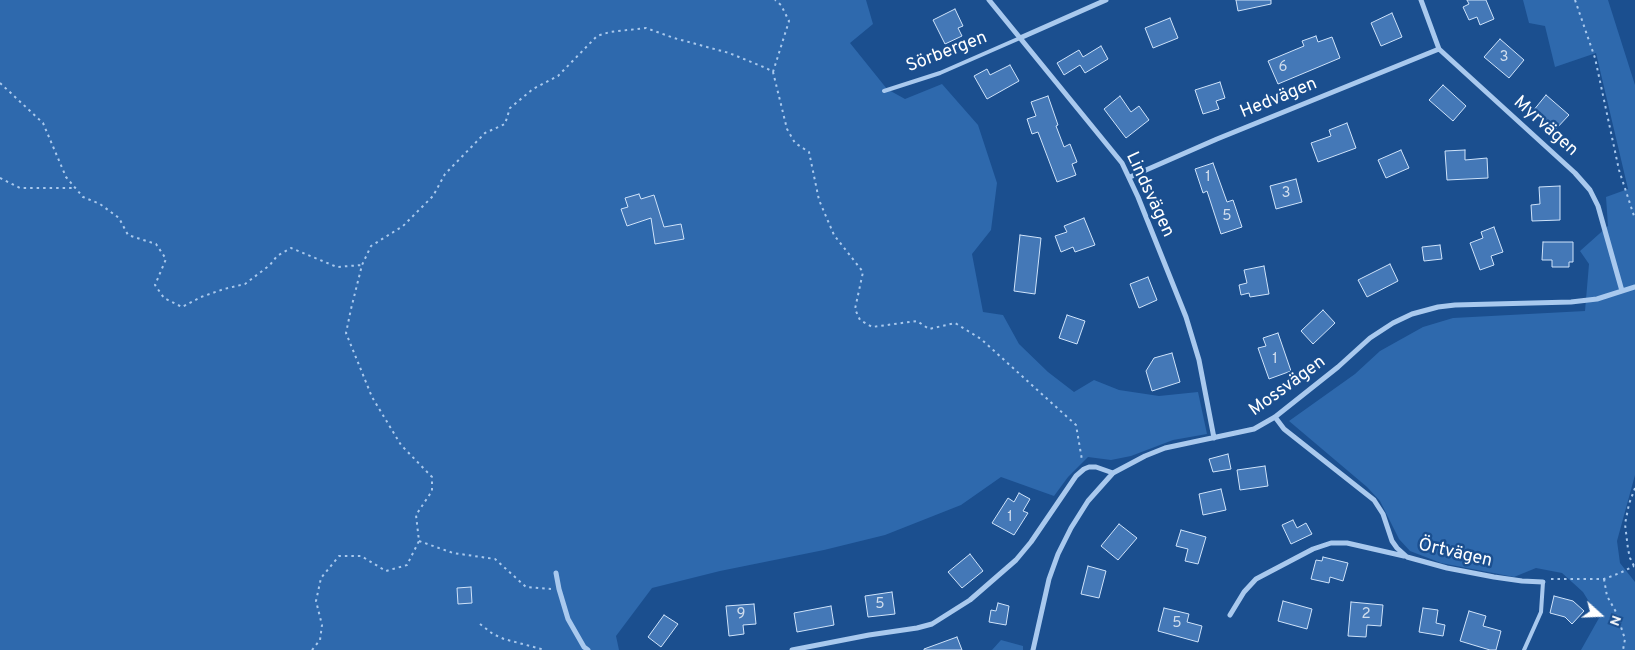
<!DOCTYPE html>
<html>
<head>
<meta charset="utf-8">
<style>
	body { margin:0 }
	#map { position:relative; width:1635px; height:650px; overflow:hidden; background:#1b4f8f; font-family:Overpass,sans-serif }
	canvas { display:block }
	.north { position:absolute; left:1575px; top:590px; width:50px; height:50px; -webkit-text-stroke:4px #1b4f8f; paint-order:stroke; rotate:110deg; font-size:14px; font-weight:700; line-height:20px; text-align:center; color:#fff }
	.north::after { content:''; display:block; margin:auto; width:18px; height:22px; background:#fff; clip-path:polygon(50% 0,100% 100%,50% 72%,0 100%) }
</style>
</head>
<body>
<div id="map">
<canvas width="1635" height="650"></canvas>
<div class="north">N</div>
</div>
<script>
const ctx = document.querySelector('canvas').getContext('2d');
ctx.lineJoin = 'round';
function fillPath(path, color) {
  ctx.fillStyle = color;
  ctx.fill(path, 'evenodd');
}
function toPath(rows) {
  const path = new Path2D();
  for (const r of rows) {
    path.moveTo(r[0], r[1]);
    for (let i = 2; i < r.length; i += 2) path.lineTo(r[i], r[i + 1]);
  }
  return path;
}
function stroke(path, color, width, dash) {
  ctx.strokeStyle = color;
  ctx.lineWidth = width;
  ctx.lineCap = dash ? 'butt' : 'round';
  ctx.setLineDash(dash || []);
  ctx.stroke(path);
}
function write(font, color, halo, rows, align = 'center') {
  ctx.font = font + ' Overpass,sans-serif';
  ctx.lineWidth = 5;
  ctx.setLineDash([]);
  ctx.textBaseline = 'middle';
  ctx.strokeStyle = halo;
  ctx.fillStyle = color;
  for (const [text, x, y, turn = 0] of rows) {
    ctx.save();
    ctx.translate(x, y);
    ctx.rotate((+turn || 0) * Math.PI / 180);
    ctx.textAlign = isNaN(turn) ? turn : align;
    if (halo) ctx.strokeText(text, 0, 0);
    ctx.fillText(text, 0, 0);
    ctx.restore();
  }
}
const green = toPath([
	[0,0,866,0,873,24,850,43,887,89,905,99,942,84,978,125,997,183,991,230,972,254,983,312,1003,315,1019,344,1048,372,1074,392,1094,380,1119,390,1159,396,1198,392,1207,434,1173,440,1131,456,1111,460,1088,457,1068,477,1054,496,1001,477,961,505,885,535,824,550,720,571,652,588,616,636,619,650,0,650],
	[1523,0,1608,0,1635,85,1635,475,1617,541,1620,563,1635,582,1635,650,1581,650,1599,618,1583,592,1562,573,1536,568,1514,577,1441,563,1410,551,1399,539,1380,501,1367,487,1289,421,1355,374,1380,351,1423,327,1453,318,1585,311,1589,264,1580,251,1608,226,1606,197,1628,189,1596,53,1555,67,1545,26,1529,23],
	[1001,640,1023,646,1023,650,992,650]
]);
const building = toPath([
	[1236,0,1271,0,1271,4,1238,11,1236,0],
	[1467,0,1486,0,1494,19,1480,25,1477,17,1469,20,1463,7,1469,4,1467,0],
	[955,9,963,26,958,28,962,36,945,44,933,20,955,9],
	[1392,13,1402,37,1381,46,1371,23,1392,13],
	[1170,18,1178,38,1153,48,1145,28,1170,18],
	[1316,36,1318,42,1332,37,1340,58,1278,84,1268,61,1304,46,1302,41,1316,36],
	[1500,39,1524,60,1509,78,1484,57,1500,39],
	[1101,46,1108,59,1085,73,1080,65,1064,75,1057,63,1079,50,1083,57,1101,46],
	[1010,65,1019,81,987,99,974,76,987,69,990,75,1010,65],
	[1220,82,1225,98,1216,101,1219,109,1203,114,1195,90,1220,82],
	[1443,85,1466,106,1453,121,1429,100,1443,85],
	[1546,95,1569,115,1555,130,1533,111,1546,95],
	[1048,96,1058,125,1056,126,1064,147,1070,144,1077,162,1072,164,1076,175,1057,182,1038,132,1032,134,1027,119,1036,116,1031,102,1048,96],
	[1120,96,1131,112,1139,106,1149,120,1126,138,1104,109,1120,96],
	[1347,123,1356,148,1318,162,1311,143,1331,136,1329,130,1347,123],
	[1401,150,1409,168,1386,178,1378,160,1401,150],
	[1465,150,1465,160,1487,158,1488,178,1447,180,1445,151,1465,150],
	[1213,163,1227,202,1233,200,1242,227,1221,234,1207,191,1203,193,1195,169,1213,163],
	[1296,179,1302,202,1276,209,1270,186,1296,179],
	[1560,186,1560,220,1532,221,1531,205,1540,204,1539,187,1560,186],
	[639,194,641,199,654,195,664,227,681,224,684,239,655,244,651,218,627,226,621,209,628,207,625,198,639,194],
	[1084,218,1095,245,1075,252,1073,247,1061,252,1055,236,1067,232,1064,226,1084,218],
	[1494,227,1503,252,1491,256,1494,265,1480,270,1470,243,1483,238,1481,232,1494,227],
	[1020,235,1041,238,1035,294,1014,291,1020,235],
	[1543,242,1573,242,1573,262,1569,262,1569,267,1552,267,1552,260,1542,260,1543,242],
	[1440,245,1442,259,1424,261,1422,247,1440,245],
	[1390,264,1398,281,1367,297,1358,280,1390,264],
	[1264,266,1269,294,1250,297,1249,293,1241,295,1239,285,1247,283,1244,270,1264,266],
	[1148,277,1157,300,1139,308,1130,284,1148,277],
	[1323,310,1335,323,1313,344,1301,331,1323,310],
	[1067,315,1085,321,1077,344,1059,338,1067,315],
	[1278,333,1291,371,1269,379,1258,348,1266,346,1263,338,1278,333],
	[1172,353,1180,382,1152,391,1146,371,1154,358,1172,353],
	[1228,454,1231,469,1213,472,1209,459,1228,454],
	[1265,466,1268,486,1240,490,1237,470,1265,466],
	[1221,489,1226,510,1203,515,1199,494,1221,489],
	[1019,493,1030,499,1023,511,1028,513,1014,535,992,523,1008,498,1014,502,1019,493],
	[1293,520,1297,528,1306,523,1312,534,1291,544,1282,525,1293,520],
	[1119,524,1137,538,1118,560,1101,546,1119,524],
	[1181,530,1206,537,1198,564,1185,561,1188,549,1176,546,1181,530],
	[970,554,983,571,962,588,948,572,970,554],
	[1323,557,1348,563,1343,581,1330,577,1329,583,1311,579,1316,560,1322,561,1323,557],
	[1088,566,1106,571,1099,598,1081,594,1088,566],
	[471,587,472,603,458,604,457,588,471,587],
	[892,592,895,614,868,617,865,596,892,592],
	[1554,596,1573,601,1584,611,1572,624,1565,617,1550,613,1554,596],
	[1283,601,1312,609,1307,629,1278,621,1283,601],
	[1351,602,1383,605,1381,626,1367,625,1366,637,1348,636,1351,602],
	[998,603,1009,606,1006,625,989,622,991,610,996,611,998,603],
	[754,604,756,624,743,625,744,634,729,636,726,606,754,604],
	[831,606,834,625,797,632,794,613,831,606],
	[1164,608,1189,614,1187,622,1202,626,1198,642,1158,631,1164,608],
	[1423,608,1438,610,1436,623,1445,625,1443,636,1419,632,1423,608],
	[1469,611,1486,616,1483,626,1501,631,1496,650,1490,650,1460,641,1469,611],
	[664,615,678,624,661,647,648,637,664,615],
	[957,637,962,650,924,650,924,649,957,637]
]);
const path = toPath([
	[1575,0,1595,58,1619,170,1635,219],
	[773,72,789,21,781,5,775,0],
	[0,83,43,123,66,177,83,197,100,204,119,218,128,235,156,244,166,259,155,285,164,298,182,307,201,297,224,289,245,284,270,265,277,256,291,248,337,267,362,265],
	[0,178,20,188,75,188],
	[1635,488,1629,504,1625,524,1628,549,1630,558,1635,568],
	[419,541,453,553,495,559,526,587,551,589],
	[1551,579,1604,579,1620,573,1634,566],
	[1604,579,1607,596,1616,612,1625,639,1623,650],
	[480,624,493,634,504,639,545,650],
	[312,650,320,640,322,625,316,601,321,578,339,556,361,556,386,571,407,565,419,541,416,515,432,491,432,477,401,445,372,397,346,333,351,309,362,265,371,246,403,226,433,196,445,174,485,133,505,124,510,108,533,89,558,76,597,36,610,32,646,28,674,38,729,53,766,68,773,72,787,129,795,143,809,152,819,200,834,235,863,272,855,309,860,320,872,327,917,321,929,329,955,323,981,339,1076,425,1082,460]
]);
const service = toPath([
	[884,91,940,73,1020,38],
	[1524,650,1541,612,1543,582]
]);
const minor = toPath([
	[989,0,1122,163,1138,197,1186,317,1199,360,1214,438],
	[1421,0,1439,49,1575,173,1590,190,1598,206,1622,291],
	[1020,38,1106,0],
	[1130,177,1217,139,1439,49],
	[1275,417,1284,429,1374,500,1383,514,1392,541,1397,548,1407,557,1447,568,1494,577,1522,581,1543,582],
	[556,573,559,589,568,619,584,647,588,650],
	[1230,615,1244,592,1256,579,1313,549,1331,543,1347,543,1404,556],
	[792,650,869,635,917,628,932,624,970,600,1016,560,1031,542,1076,476,1084,469,1089,467,1096,467,1113,473],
	[1033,650,1049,579,1058,554,1071,528,1088,501,1113,473,1145,456,1165,448,1254,429,1275,417,1338,367,1370,338,1393,323,1412,314,1438,307,1455,305,1571,302,1597,299,1635,287]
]);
const numberNames = [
	["3",1504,58],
	["6",1283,68],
	["1",1208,178],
	["3",1286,194],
	["5",1227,217],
	["1",1275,360],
	["1",1010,518],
	["5",880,605],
	["9",741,615],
	["2",1366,615],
	["5",1177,624]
];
const streetNames = [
	["Sörbergen",947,53,-21],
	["Hedvägen",1279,99,-22],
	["Myrvägen",1545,127,42],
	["Lindsvägen",1149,195,65],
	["Mossvägen",1288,387,-36],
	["Örtvägen",1455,554,13]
];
fillPath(green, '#2e69ad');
fillPath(building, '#4478b7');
stroke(building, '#cfe3fa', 1);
stroke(path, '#a9c9ee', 2, [2.5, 4]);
stroke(service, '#a9c9ee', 4);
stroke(minor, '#a9c9ee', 5);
write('15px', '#d0dded', null, numberNames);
write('18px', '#fff', '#1b4f8f', streetNames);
</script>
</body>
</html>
